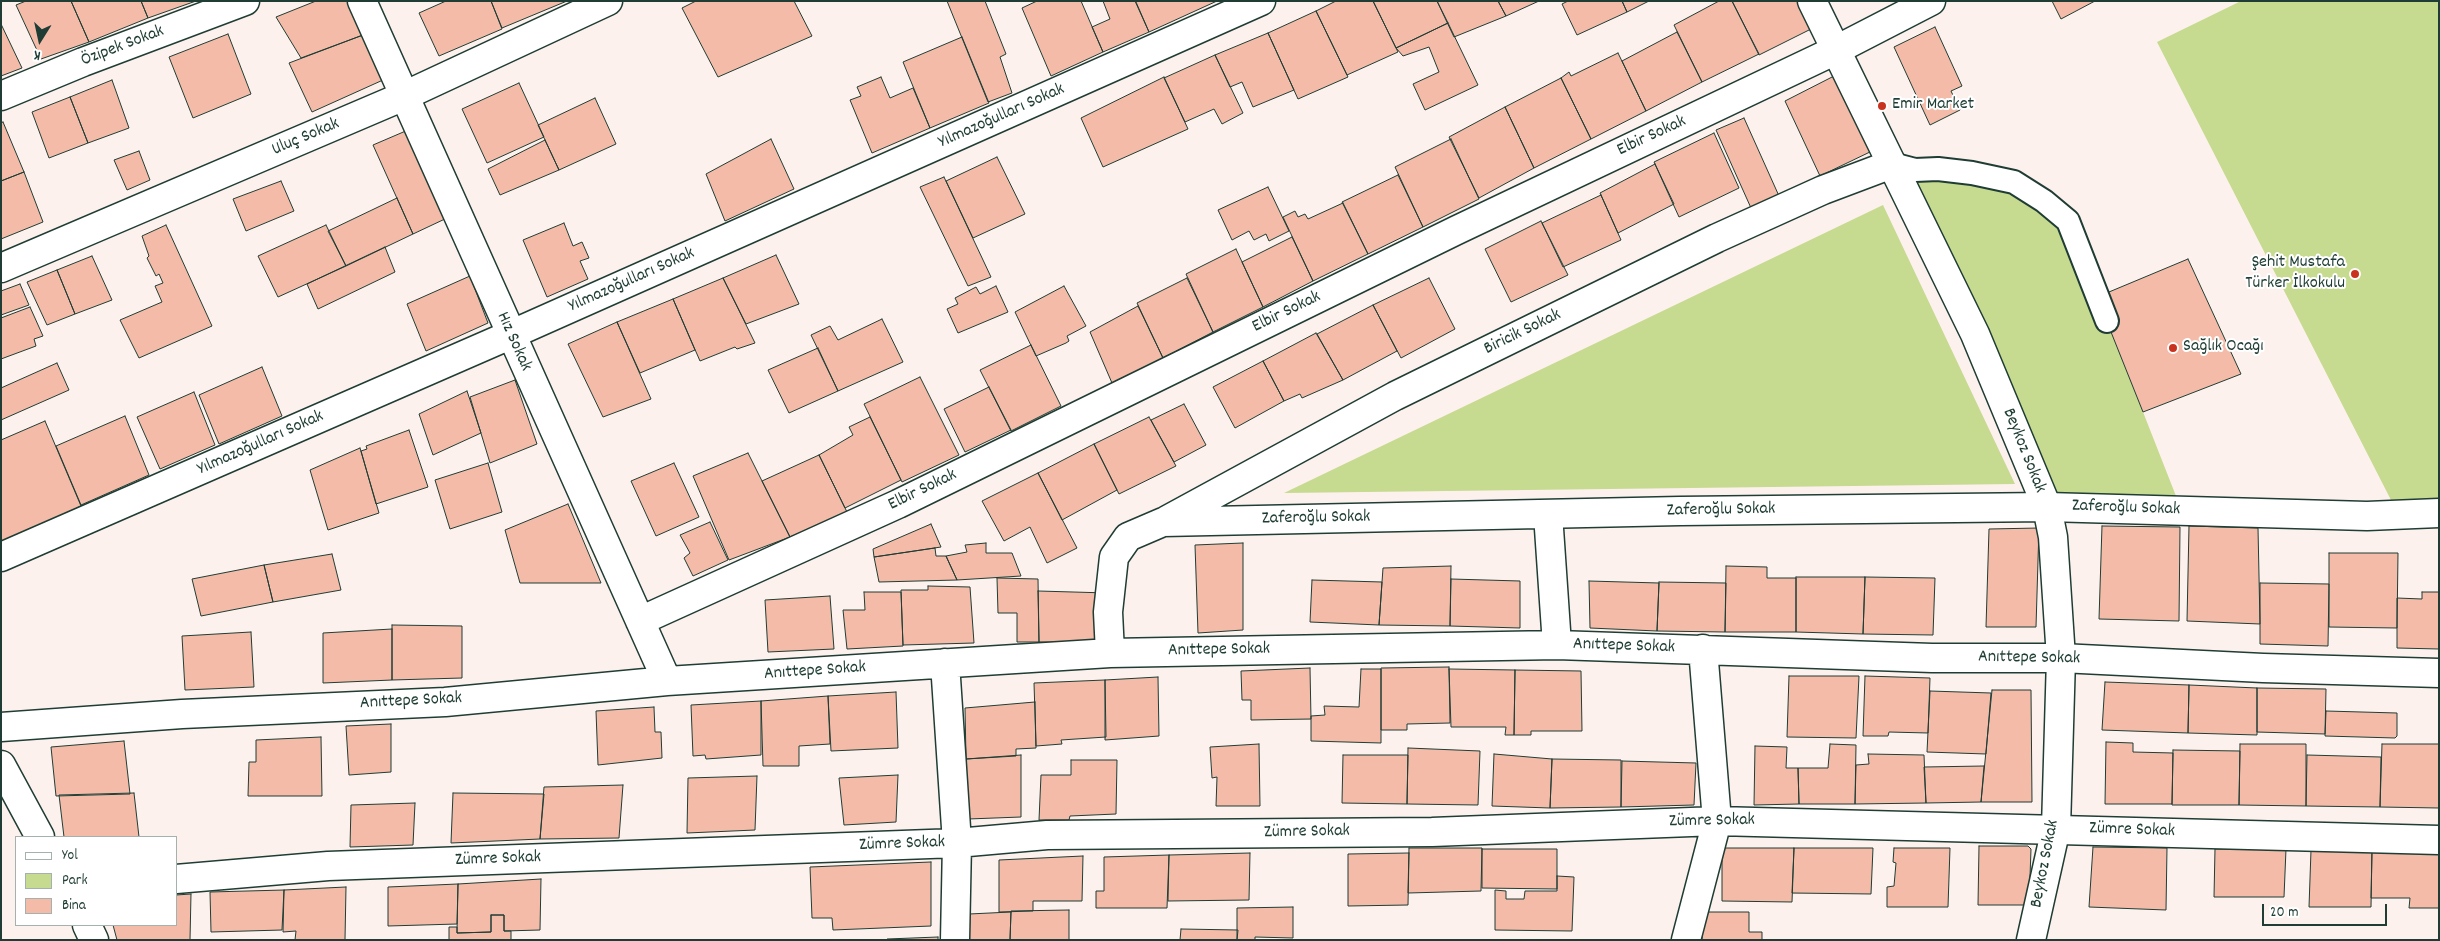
<!DOCTYPE html>
<html>
<head>
<meta charset="utf-8">
<style>
	body { margin:0 }
	#map { position:relative; width:2440px; height:941px; overflow:hidden; background:#fdf1ee; font-family:Dekko,sans-serif }
	canvas { display:block }
	.frame { position:absolute; inset:0; border:2px solid #1f3d34; pointer-events:none }
	.legend { position:absolute; left:15px; top:836px; width:162px; height:90px; box-sizing:border-box; background:#fff; border:1px solid #a5b1ae; margin:0; padding:6px 9px; list-style:none; font-size:15px; color:#1f3d34 }
	.legend li { display:flex; align-items:center; gap:10px; height:25px }
	.legend b { width:25px; border:1px solid #a5b1ae }
	.north { position:absolute; left:15px; top:15px; width:50px; height:50px; -webkit-text-stroke:4px #fff; paint-order:stroke; rotate:190deg; font-size:14px; font-weight:700; line-height:20px; text-align:center; color:#1f3d34 }
	.north::after { content:''; display:block; margin:auto; width:18px; height:22px; background:#1f3d34; clip-path:polygon(50% 0,100% 100%,50% 72%,0 100%) }
	.scale { position:absolute; left:2262px; top:904px; width:125px; height:22px; box-sizing:border-box; border:2px solid #1f3d34; border-top:0; padding-left:6px; font-size:15px; line-height:18px; white-space:nowrap; color:#1f3d34; -webkit-text-stroke:4px #fff; paint-order:stroke }
</style>
</head>
<body>
<div id="map">
<canvas width="2440" height="941"></canvas>
<div class="frame"></div>
<ul class="legend">
<li><b style="height:6px;background:#fff"></b>Yol</li>
<li><b style="height:14px;background:#c6da90"></b>Park</li>
<li><b style="height:14px;background:#f3bba8"></b>Bina</li>
</ul>
<div class="north">K</div>
<div class="scale">20 m</div>
</div>
<script>
const ctx = document.querySelector('canvas').getContext('2d');
ctx.lineJoin = 'round';
function fillPath(path, color) {
  ctx.fillStyle = color;
  ctx.fill(path, 'evenodd');
}
function toPath(rows) {
  const path = new Path2D();
  for (const r of rows) {
    path.moveTo(r[0], r[1]);
    for (let i = 2; i < r.length; i += 2) path.lineTo(r[i], r[i + 1]);
  }
  return path;
}
function stroke(path, color, width, dash) {
  ctx.strokeStyle = color;
  ctx.lineWidth = width;
  ctx.lineCap = dash ? 'butt' : 'round';
  ctx.setLineDash(dash || []);
  ctx.stroke(path);
}
function write(font, color, halo, rows, align = 'center') {
  ctx.font = font + ' Dekko,sans-serif';
  ctx.lineWidth = 4;
  ctx.setLineDash([]);
  ctx.textBaseline = 'middle';
  ctx.strokeStyle = halo;
  ctx.fillStyle = color;
  for (const [text, x, y, turn = 0] of rows) {
    ctx.save();
    ctx.translate(x, y);
    ctx.rotate((+turn || 0) * Math.PI / 180);
    ctx.textAlign = isNaN(turn) ? turn : align;
    if (halo) ctx.strokeText(text, 0, 0);
    ctx.fillText(text, 0, 0);
    ctx.restore();
  }
}
const green = toPath([
	[2241,1,2437,1,2439,4,2439,501,2392,502,2157,42],
	[1892,164,1972,173,2068,221,2176,496,2040,492],
	[1883,205,2015,484,1284,493]
]);
const building = toPath([
	[26,1,71,1,89,42,41,59,16,5,26,1],
	[71,1,141,1,148,18,89,42,71,1],
	[141,1,196,1,148,18,141,1],
	[316,1,347,1,363,35,301,58,276,17,316,1],
	[446,1,491,1,502,29,439,56,419,13,446,1],
	[491,1,567,1,502,28,491,1],
	[696,1,794,1,812,36,718,77,682,8,696,1],
	[947,1,985,1,1006,54,1000,57,1012,93,988,102,947,1],
	[1037,1,1081,1,1103,52,1051,76,1022,8,1037,1],
	[1103,1,1135,1,1149,32,1103,52,1092,27,1110,19,1103,1],
	[1137,1,1217,1,1149,32,1136,2,1137,1],
	[1336,1,1373,1,1398,52,1347,75,1316,11,1336,1],
	[1373,1,1437,1,1448,23,1396,48,1373,1],
	[1437,1,1498,1,1506,16,1454,37,1437,1],
	[1498,1,1539,1,1506,16,1498,1],
	[1568,1,1622,1,1627,12,1577,35,1562,4,1568,1],
	[1622,1,1649,1,1627,12,1622,1],
	[1719,1,1732,1,1759,54,1702,82,1674,25,1719,1],
	[1732,1,1802,1,1815,27,1759,55,1732,1],
	[2052,1,2095,1,2061,19,2052,1],
	[1316,11,1348,77,1298,99,1268,33,1316,11],
	[1448,23,1478,85,1425,110,1413,84,1439,72,1429,47,1403,56,1396,48,1448,23],
	[1,24,22,68,1,76,1,24],
	[1935,27,1962,86,1951,91,1960,110,1930,125,1894,47,1935,27],
	[1677,32,1702,82,1646,111,1622,61,1677,32],
	[1268,33,1294,90,1253,107,1242,82,1230,87,1215,55,1268,33],
	[228,34,251,94,193,118,169,57,228,34],
	[363,35,383,80,312,112,289,63,363,35],
	[962,37,989,103,930,128,903,62,962,37],
	[1618,53,1646,111,1591,139,1561,78,1569,72,1571,76,1618,53],
	[1215,55,1243,113,1222,124,1214,109,1185,122,1164,78,1215,55],
	[1836,75,1872,151,1820,176,1785,101,1836,75],
	[881,77,890,98,913,88,930,128,872,153,850,100,861,96,857,87,881,77],
	[1164,77,1188,129,1103,167,1081,118,1164,77],
	[1561,78,1591,139,1534,168,1505,107,1561,78],
	[112,80,129,128,88,143,70,97,112,80],
	[519,83,544,137,487,163,462,109,519,83],
	[70,97,88,143,49,158,32,112,70,97],
	[595,98,616,144,559,170,538,125,595,98],
	[1505,107,1534,168,1479,198,1449,137,1505,107],
	[1744,118,1779,196,1751,208,1716,130,1744,118],
	[3,122,24,172,1,181,1,123,3,122],
	[408,130,447,218,413,234,373,145,408,130],
	[1714,133,1739,188,1679,217,1654,162,1714,133],
	[771,139,794,189,725,221,706,174,771,139],
	[1451,139,1479,199,1423,227,1395,167,1451,139],
	[545,140,559,170,500,195,488,169,545,140],
	[139,151,150,180,127,190,114,160,139,151],
	[997,157,1025,214,973,238,946,181,997,157],
	[1655,164,1674,204,1618,233,1600,193,1655,164],
	[24,172,43,222,1,239,1,181,24,172],
	[1398,175,1423,227,1368,254,1342,202,1398,175],
	[944,177,991,277,968,286,920,187,944,177],
	[281,181,294,211,246,231,233,199,281,181],
	[1268,187,1289,231,1269,241,1266,234,1254,240,1249,231,1232,240,1218,210,1268,187],
	[1601,195,1621,240,1563,267,1542,223,1601,195],
	[397,198,413,234,346,266,328,231,397,198],
	[1343,203,1368,254,1313,281,1283,217,1295,211,1298,217,1305,214,1308,219,1343,203],
	[1541,221,1568,275,1511,302,1485,249,1541,221],
	[564,223,573,246,582,242,589,258,580,261,588,279,547,297,523,240,564,223],
	[166,225,212,326,139,358,120,320,162,302,155,286,163,283,159,274,156,276,147,258,149,256,142,236,166,225],
	[326,225,346,266,278,297,258,256,326,225],
	[1292,237,1313,281,1263,307,1242,262,1292,237],
	[385,247,395,272,318,309,307,284,385,247],
	[1236,249,1263,307,1213,332,1186,274,1236,249],
	[776,255,799,304,746,324,723,278,776,255],
	[92,256,112,300,75,314,57,270,92,256],
	[2188,259,2241,374,2143,412,2097,297,2188,259],
	[57,270,75,314,47,325,27,282,57,270],
	[470,276,488,323,426,351,407,304,470,276],
	[723,278,755,343,737,349,735,347,700,361,673,299,723,278],
	[1187,278,1213,332,1163,358,1137,303,1187,278],
	[1429,278,1455,329,1401,358,1373,305,1429,278],
	[20,284,29,305,1,315,1,291,20,284],
	[996,286,1008,312,958,333,947,309,958,304,955,298,976,287,980,294,996,286],
	[1064,286,1086,326,1067,336,1069,341,1066,343,1036,356,1015,312,1064,286],
	[673,299,695,350,640,373,617,322,673,299],
	[1373,305,1397,351,1343,380,1317,334,1373,305],
	[1138,306,1163,358,1112,383,1090,332,1138,306],
	[30,307,43,336,34,339,36,346,1,359,1,318,30,307],
	[882,319,903,362,838,391,811,335,830,326,838,340,882,319],
	[617,322,651,399,603,417,568,344,617,322],
	[1316,333,1343,380,1302,398,1300,394,1284,401,1263,361,1316,333],
	[1031,345,1061,406,1011,431,980,370,1031,345],
	[818,348,838,391,789,413,768,370,818,348],
	[1263,361,1284,401,1235,428,1213,387,1263,361],
	[57,363,69,390,1,420,1,388,57,363],
	[262,367,282,416,219,444,199,395,262,367],
	[920,377,959,455,902,482,864,404,920,377],
	[515,380,537,444,490,463,470,397,515,380],
	[989,387,1011,430,965,452,944,409,989,387],
	[467,391,481,433,433,455,419,414,467,391],
	[194,392,215,445,160,469,137,417,194,392],
	[1184,404,1206,445,1174,462,1151,420,1184,404],
	[125,416,149,475,81,505,56,446,125,416],
	[870,417,901,480,845,508,819,455,853,435,849,427,870,417],
	[1149,417,1176,466,1119,494,1094,444,1149,417],
	[45,421,81,506,1,543,1,440,45,421],
	[409,430,428,487,376,504,361,451,367,449,366,446,409,430],
	[1094,444,1117,490,1062,520,1038,473,1094,444],
	[360,448,379,513,328,530,310,470,360,448],
	[748,453,790,537,729,560,693,476,748,453],
	[819,455,847,512,790,537,762,481,819,455],
	[488,463,502,512,450,529,435,480,488,463],
	[674,463,699,517,656,536,631,481,674,463],
	[1038,473,1077,548,1047,563,1030,527,1004,541,982,501,1038,473],
	[568,504,601,583,520,583,505,530,568,504],
	[710,522,728,560,693,576,684,558,690,553,680,535,710,522],
	[931,524,941,547,874,557,873,549,931,524],
	[2102,526,2180,527,2179,621,2099,619,2102,526],
	[2189,526,2258,528,2260,624,2187,621,2189,526],
	[2039,528,2036,627,1986,627,1989,529,2039,528],
	[986,543,986,553,1012,553,1021,576,957,580,946,556,967,552,965,545,986,543],
	[1243,543,1243,630,1198,633,1195,545,1243,543],
	[935,548,936,556,946,556,957,580,879,582,874,557,935,548],
	[2329,553,2398,553,2397,628,2329,627,2329,553],
	[332,554,341,590,273,602,264,565,332,554],
	[264,565,273,602,201,616,192,579,264,565],
	[1451,566,1450,626,1379,625,1383,568,1451,566],
	[1726,566,1767,567,1767,578,1796,578,1796,632,1725,632,1726,566],
	[1796,577,1865,577,1863,634,1796,632,1796,577],
	[1865,577,1935,578,1933,635,1863,634,1865,577],
	[997,578,1038,579,1039,642,1017,642,1017,613,998,613,997,578],
	[1451,579,1520,581,1520,628,1450,626,1451,579],
	[1312,580,1382,582,1379,625,1310,622,1312,580],
	[1589,581,1659,583,1657,631,1590,628,1589,581],
	[1659,582,1726,583,1725,632,1657,631,1659,582],
	[2260,583,2329,584,2328,646,2260,644,2260,583],
	[928,586,970,587,974,643,903,645,901,590,928,590,928,586],
	[1038,591,1108,593,1108,643,1039,642,1038,591],
	[864,592,901,592,903,646,847,649,843,610,865,610,864,592],
	[2422,592,2439,592,2439,649,2397,648,2397,598,2422,599,2422,592],
	[830,596,834,649,768,652,765,600,830,596],
	[392,625,462,626,462,678,392,680,392,625],
	[392,629,392,680,323,683,323,633,392,629],
	[251,632,254,687,185,690,182,636,251,632],
	[1449,667,1450,723,1407,724,1407,730,1381,730,1381,668,1449,667],
	[1310,668,1311,719,1251,720,1251,700,1242,700,1241,671,1310,668],
	[1361,669,1381,669,1381,743,1311,741,1311,716,1325,715,1324,706,1359,707,1361,669],
	[1449,669,1515,670,1514,735,1505,735,1506,727,1451,727,1449,669],
	[1515,670,1581,671,1582,731,1531,731,1531,735,1514,735,1515,670],
	[1789,676,1859,676,1856,738,1787,737,1789,676],
	[1865,676,1930,678,1928,733,1889,732,1888,736,1863,736,1865,676],
	[1158,677,1159,736,1105,740,1105,680,1158,677],
	[1105,680,1106,737,1061,740,1062,744,1036,746,1034,683,1105,680],
	[2105,682,2189,685,2188,733,2102,730,2105,682],
	[2189,685,2257,688,2257,735,2188,733,2189,685],
	[2257,688,2326,689,2325,734,2257,732,2257,688],
	[1992,690,2031,690,2032,802,1981,802,1992,690],
	[1930,691,1991,693,1986,754,1927,752,1930,691],
	[896,692,898,748,831,751,828,696,896,692],
	[828,696,830,744,799,746,799,766,763,766,761,701,828,696],
	[761,701,761,755,706,759,705,755,693,756,691,705,761,701],
	[1035,702,1036,748,1016,749,1016,756,966,759,965,708,1035,702],
	[654,707,655,732,661,732,662,758,598,765,596,711,654,707],
	[2326,711,2397,713,2397,736,2395,738,2325,736,2326,711],
	[391,724,391,772,349,775,346,726,391,724],
	[321,737,322,796,248,796,249,762,256,762,256,740,321,737],
	[124,741,130,794,56,796,51,747,124,741],
	[2106,742,2133,743,2133,752,2173,753,2172,804,2105,804,2106,742],
	[1259,744,1260,806,1216,806,1217,777,1212,778,1210,747,1259,744],
	[1830,744,1856,745,1855,804,1799,804,1798,768,1828,768,1830,744],
	[2240,744,2306,744,2306,806,2239,805,2240,744],
	[2382,744,2439,744,2439,808,2380,807,2382,744],
	[1755,746,1787,747,1786,768,1798,768,1799,804,1754,805,1755,746],
	[1408,748,1480,751,1478,805,1407,804,1408,748],
	[2173,750,2240,751,2239,805,2172,805,2173,750],
	[1494,754,1552,759,1550,808,1492,806,1494,754],
	[1868,754,1924,755,1926,803,1855,804,1856,765,1869,764,1868,754],
	[1021,755,1021,817,968,819,966,759,1021,755],
	[1343,755,1408,755,1407,804,1342,803,1343,755],
	[2307,755,2381,757,2380,807,2306,806,2307,755],
	[1552,759,1621,760,1621,807,1550,808,1552,759],
	[1071,760,1117,760,1116,814,1070,816,1069,820,1039,820,1041,775,1071,775,1071,760],
	[1622,761,1696,763,1694,805,1621,807,1622,761],
	[1984,766,1981,802,1926,803,1924,767,1984,766],
	[898,775,896,822,844,825,839,778,898,775],
	[757,776,755,830,687,833,688,778,757,776],
	[623,785,619,838,540,839,544,787,623,785],
	[134,793,139,837,64,837,59,795,134,793],
	[453,793,544,794,540,839,451,843,453,793],
	[415,803,413,845,350,847,351,805,415,803],
	[1979,846,2028,846,2031,849,2029,905,1978,905,1979,846],
	[2093,847,2167,848,2166,910,2089,907,2093,847],
	[1409,848,1482,848,1481,891,1408,893,1409,848],
	[1722,848,1794,848,1792,902,1722,901,1722,848],
	[1794,848,1873,848,1871,894,1792,893,1794,848],
	[1894,848,1950,848,1948,907,1887,907,1887,887,1894,886,1896,863,1893,862,1894,848],
	[1482,849,1557,849,1557,889,1482,888,1482,849],
	[2215,849,2286,849,2284,897,2214,897,2215,849],
	[2372,849,2371,907,2309,907,2311,850,2372,849],
	[2372,851,2439,851,2439,908,2409,908,2410,898,2371,898,2372,851],
	[1250,853,1249,900,1168,901,1169,855,1250,853],
	[1409,853,1408,905,1348,906,1348,854,1409,853],
	[1169,855,1167,908,1096,908,1096,891,1104,891,1104,857,1169,855],
	[1083,856,1082,901,1033,901,1033,911,999,912,999,860,1083,856],
	[931,862,931,926,833,930,832,918,812,918,810,867,931,862],
	[1557,876,1574,877,1572,931,1495,930,1495,890,1506,891,1506,899,1524,899,1525,891,1557,891,1557,876],
	[541,879,540,930,504,931,504,915,491,915,491,932,457,933,458,884,541,879],
	[458,884,457,924,388,926,388,887,458,884],
	[346,887,345,940,295,940,296,931,283,932,284,890,346,887],
	[284,890,282,930,211,932,210,892,284,890],
	[191,894,190,940,117,940,113,925,176,925,176,895,191,894],
	[1293,907,1293,938,1255,937,1255,940,1237,940,1237,908,1293,907],
	[1069,910,1069,940,1010,940,1011,911,1069,910],
	[1011,912,1010,940,969,940,969,914,1011,912],
	[1703,912,1749,912,1749,932,1762,932,1762,940,1702,940,1703,912],
	[491,915,504,915,504,931,511,931,511,940,449,940,449,927,457,927,457,933,491,932,491,915],
	[1181,929,1238,930,1237,940,1180,940,1181,929],
	[938,937,938,940,887,940,887,939,938,937]
]);
const service = toPath([
	[1892,164,1915,170,1938,169,1972,173,2014,182,2044,201,2068,221,2107,321]
]);
const minor = toPath([
	[362,1,667,681],
	[1,96,83,62,245,1],
	[1,268,404,96,608,1],
	[1548,514,1557,645],
	[1167,520,1395,396,1717,238,1823,190,1892,164],
	[1,557,510,335,1261,1],
	[640,621,898,504,1457,230,1836,50,1931,1],
	[1110,653,1108,612,1114,557,1128,537,1163,522,1680,511,2047,507,2367,516,2439,513],
	[945,663,957,843,955,940],
	[1,727,182,714,445,702,667,681,1110,653,1557,645,1932,658,2061,658,2263,668,2439,673],
	[176,879,328,866,957,843,1047,835,1432,832,1717,821,2439,840],
	[1686,940,1717,821,1703,649]
]);
const tertiary = toPath([
	[1812,1,1975,334,2047,507,2053,537,2061,658,2056,828,2031,940],
	[1,765,40,837],
	[87,925,94,940]
]);
const markers = [
	[1882,106,5,"#c8321e"],
	[2355,274,5,"#c8321e"],
	[2173,348,5,"#c8321e"]
];
const streetNames = [
	["Özipek Sokak",123,47,-21],
	["Yılmazoğulları Sokak",1002,117,-24],
	["Elbir Sokak",1652,137,-25],
	["Uluç Sokak",306,138,-23],
	["Yılmazoğulları Sokak",632,281,-24],
	["Elbir Sokak",1287,313,-26],
	["Biricik Sokak",1523,333,-26],
	["Hız Sokak",513,342,66],
	["Yılmazoğulları Sokak",261,444,-24],
	["Beykoz Sokak",2023,451,68],
	["Elbir Sokak",923,491,-26],
	["Zaferoğlu Sokak",2126,509,2],
	["Zaferoğlu Sokak",1721,511,-1],
	["Zaferoğlu Sokak",1316,519,-1],
	["Anıttepe Sokak",1624,647,2],
	["Anıttepe Sokak",1219,651,-1],
	["Anıttepe Sokak",2029,659,1],
	["Anıttepe Sokak",815,672,-4],
	["Anıttepe Sokak",411,702,-3],
	["Zümre Sokak",1712,822,-1],
	["Zümre Sokak",2132,831,2],
	["Zümre Sokak",1307,833,-1],
	["Zümre Sokak",902,845,-2],
	["Zümre Sokak",498,860,-2],
	["Beykoz Sokak",2046,864,-79]
];
const poiNames = [
	["Emir Market",1892,106],
	["Şehit Mustafa",2345,264,"right"],
	["Türker İlkokulu",2345,285,"right"],
	["Sağlık Ocağı",2183,348]
];
fillPath(green, '#c6da90');
fillPath(building, '#f3bba8');
stroke(building, '#1f3d34', 1);
stroke(service, '#1f3d34', 26);
stroke(minor, '#1f3d34', 31);
stroke(tertiary, '#1f3d34', 31);
stroke(service, '#fff', 22);
stroke(minor, '#fff', 28);
stroke(tertiary, '#fff', 28);
for (const [x, y, r, color] of markers) {
  const dot = new Path2D();
  dot.arc(x, y, r, 0, 2 * Math.PI);
  ctx.fillStyle = color;
  ctx.fill(dot);
  stroke(dot, '#fff', 2);
}
write('18px', '#1f3d34', '#fff', streetNames);
write('18px', '#1f3d34', '#fff', poiNames, 'left');
</script>
</body>
</html>
